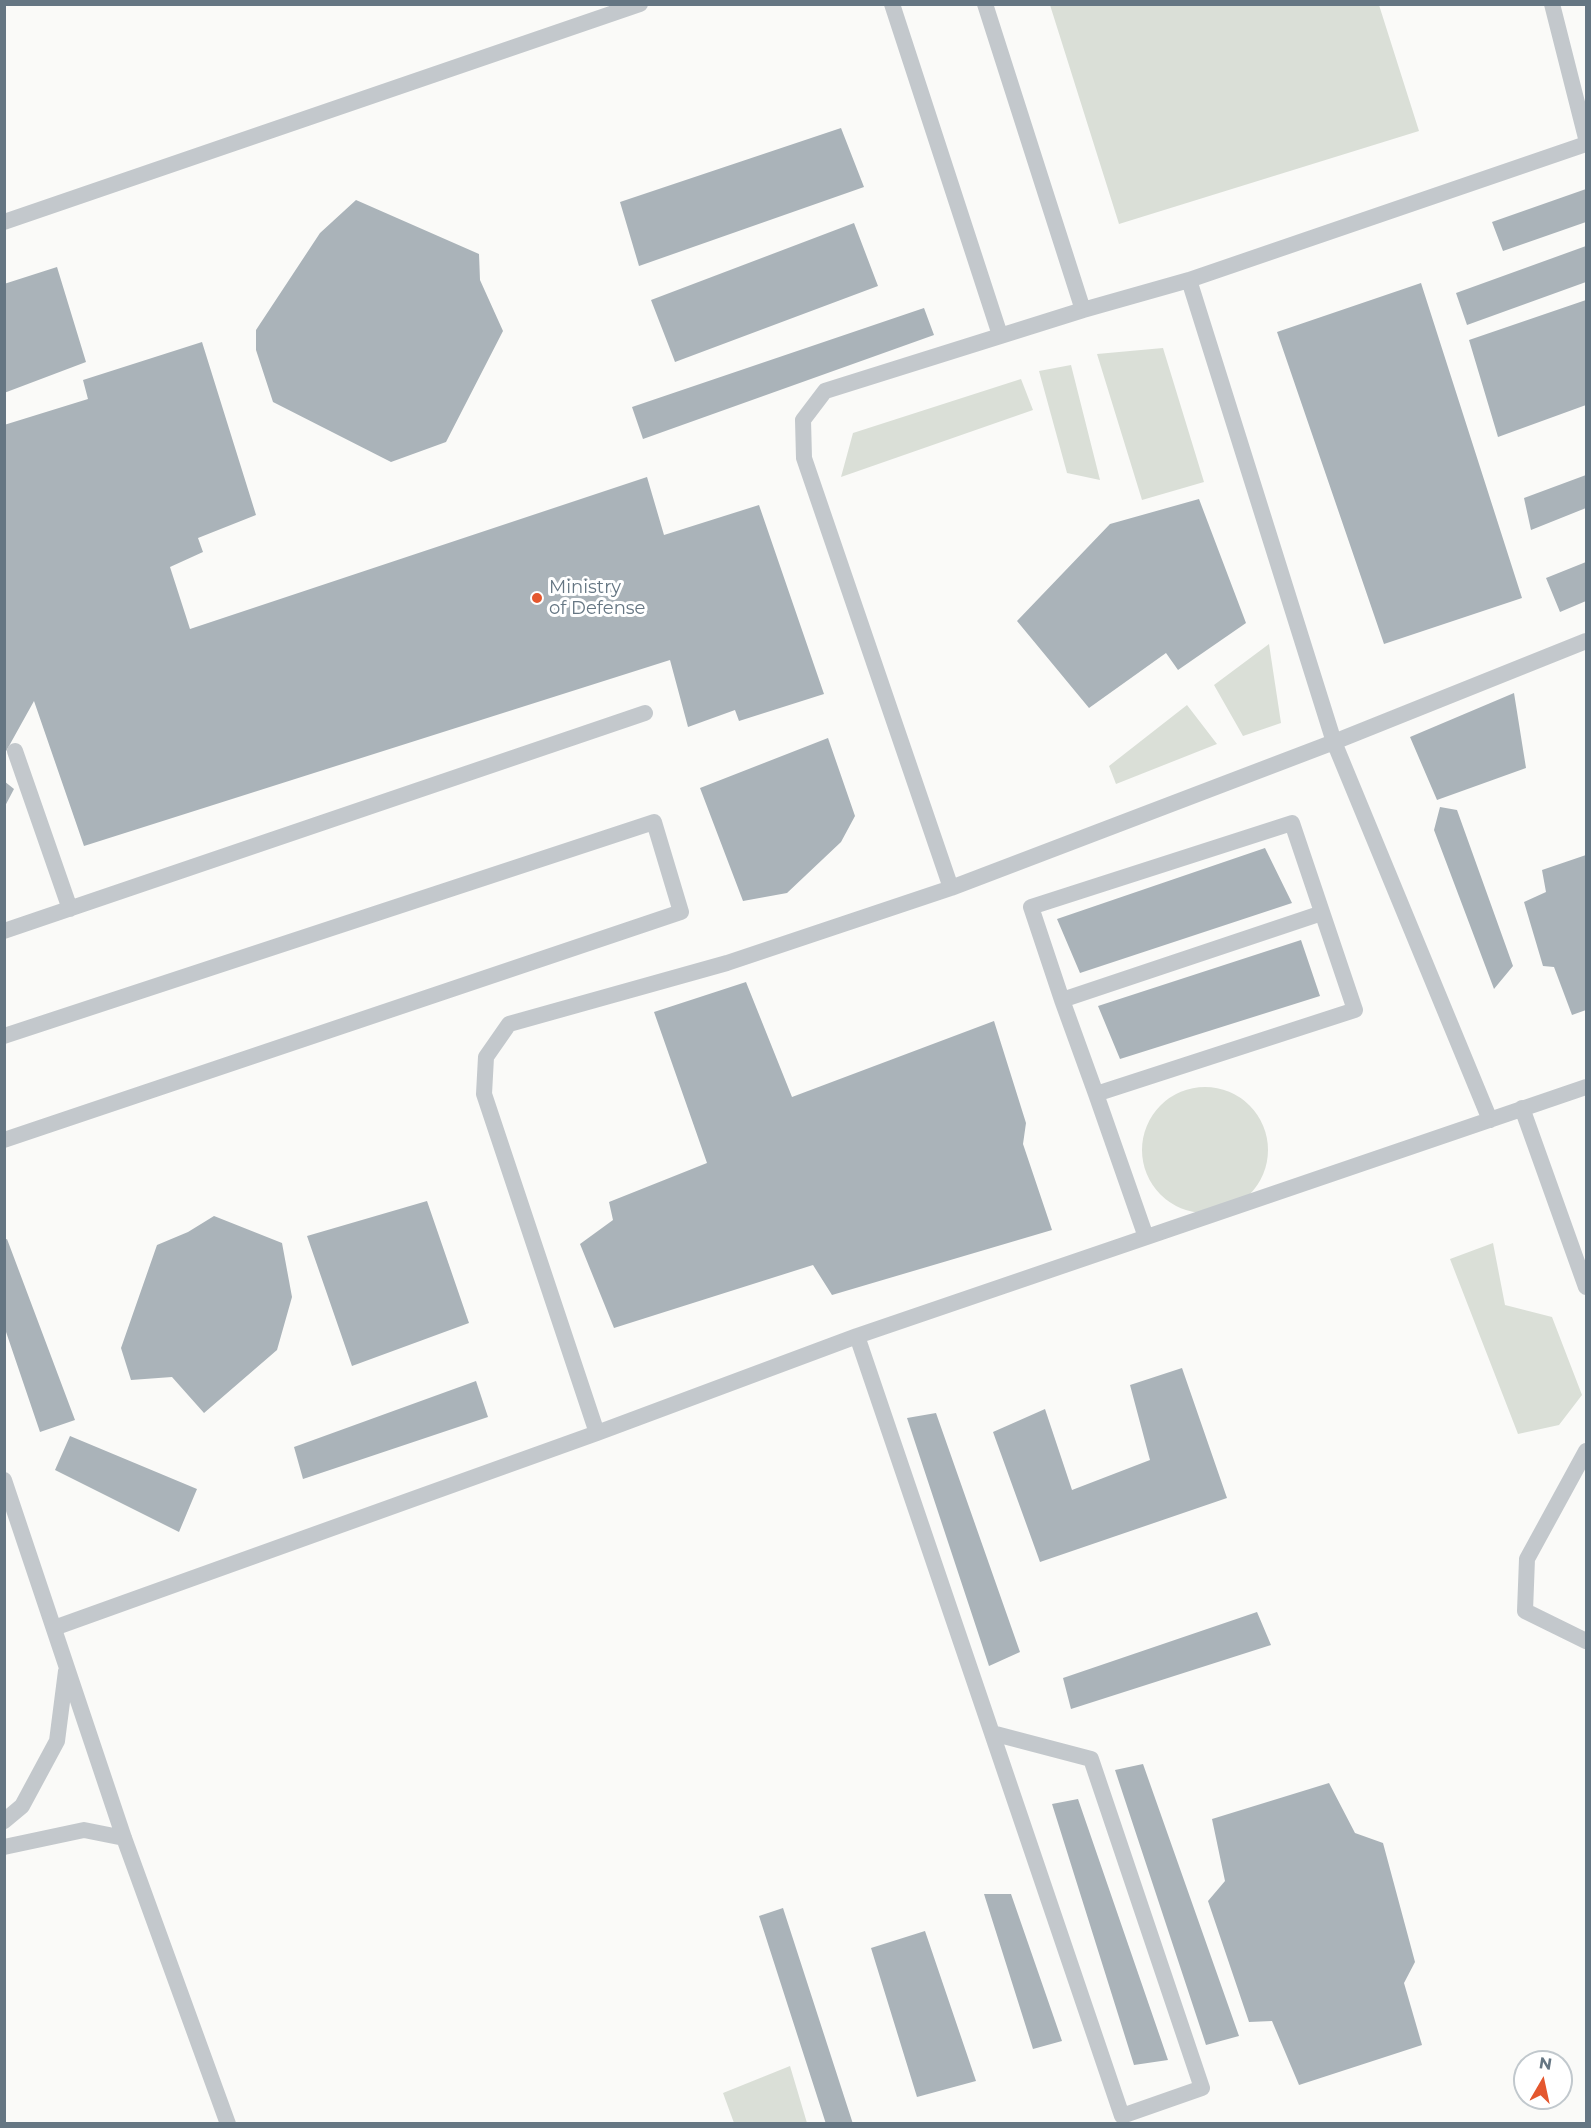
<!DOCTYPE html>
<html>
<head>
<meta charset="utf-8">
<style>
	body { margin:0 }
	#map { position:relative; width:1591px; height:2128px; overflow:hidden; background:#fafaf8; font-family:Montserrat,sans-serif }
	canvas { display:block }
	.frame { position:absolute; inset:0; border:6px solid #657683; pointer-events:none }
	.north { position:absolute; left:1513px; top:2050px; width:60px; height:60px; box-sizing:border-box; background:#fff; border:2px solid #c1c8cd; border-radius:50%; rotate:9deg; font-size:16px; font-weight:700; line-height:24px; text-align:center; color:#657683 }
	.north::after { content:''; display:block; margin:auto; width:21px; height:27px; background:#e4572e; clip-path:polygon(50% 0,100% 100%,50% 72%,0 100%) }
</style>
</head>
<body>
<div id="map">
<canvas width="1591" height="2128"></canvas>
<div class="frame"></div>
<div class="north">N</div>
</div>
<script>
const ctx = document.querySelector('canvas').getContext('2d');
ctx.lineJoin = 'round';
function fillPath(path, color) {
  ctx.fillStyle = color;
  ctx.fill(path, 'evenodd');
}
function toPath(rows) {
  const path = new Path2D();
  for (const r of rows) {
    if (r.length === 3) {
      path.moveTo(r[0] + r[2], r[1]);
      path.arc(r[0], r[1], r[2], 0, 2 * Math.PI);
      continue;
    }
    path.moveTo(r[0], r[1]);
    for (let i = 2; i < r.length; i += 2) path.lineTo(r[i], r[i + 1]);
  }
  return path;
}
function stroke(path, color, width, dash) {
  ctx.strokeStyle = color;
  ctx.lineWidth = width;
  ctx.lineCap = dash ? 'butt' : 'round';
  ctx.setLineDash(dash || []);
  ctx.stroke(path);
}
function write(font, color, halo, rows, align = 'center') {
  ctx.font = font + ' Montserrat,sans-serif';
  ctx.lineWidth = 6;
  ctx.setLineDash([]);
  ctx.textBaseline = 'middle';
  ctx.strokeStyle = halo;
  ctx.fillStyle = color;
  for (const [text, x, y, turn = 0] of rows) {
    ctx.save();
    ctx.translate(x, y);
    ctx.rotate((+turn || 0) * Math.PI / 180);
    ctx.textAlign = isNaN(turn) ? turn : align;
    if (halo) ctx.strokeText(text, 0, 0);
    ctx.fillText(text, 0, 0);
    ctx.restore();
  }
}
const green = toPath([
	[1050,5,1379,5,1419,131,1119,224],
	[1163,348,1204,482,1142,500,1097,354],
	[1071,365,1100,480,1067,473,1039,371],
	[1021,379,1033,410,841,477,853,433],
	[1269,644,1281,723,1243,736,1214,685],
	[1187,705,1217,744,1116,784,1109,766],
	[1205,1150,63],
	[1493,1243,1505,1305,1552,1317,1582,1395,1559,1425,1518,1434,1450,1259],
	[790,2066,807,2123,734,2123,723,2093]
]);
const building = toPath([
	[841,128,864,187,639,266,620,202],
	[1586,189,1586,222,1503,251,1492,222],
	[356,200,479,254,480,280,503,331,446,442,391,462,273,402,256,350,256,330,320,233],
	[854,223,878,286,675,362,651,300],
	[1586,246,1586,282,1467,325,1456,293],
	[57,267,86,362,4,393,4,284],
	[1421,283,1522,598,1384,644,1277,332],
	[1586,300,1586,405,1498,437,1469,340],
	[924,308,934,335,643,439,632,407],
	[202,342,256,515,198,538,203,552,170,567,190,629,647,477,664,535,759,505,824,694,739,721,735,710,688,727,670,660,84,846,34,701,4,755,4,425,88,399,83,380],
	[1586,475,1586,508,1531,530,1524,498],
	[1199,499,1246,623,1178,670,1166,653,1089,708,1017,621,1110,524],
	[1586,562,1586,601,1560,612,1546,578],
	[1514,693,1526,768,1437,800,1410,737],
	[828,738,855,816,841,842,787,893,743,901,700,788],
	[4,781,14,789,4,808],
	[1440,807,1457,810,1513,966,1494,989,1434,830],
	[1265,848,1292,903,1080,973,1057,919],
	[1586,855,1586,1010,1572,1015,1554,967,1543,966,1524,902,1546,892,1542,870],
	[1301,940,1320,996,1120,1059,1098,1006],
	[746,982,792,1097,994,1021,1026,1123,1023,1144,1052,1230,832,1295,813,1265,614,1328,580,1244,613,1220,609,1202,707,1163,654,1012],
	[427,1201,469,1323,352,1366,307,1236],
	[214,1216,282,1243,292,1297,277,1350,204,1413,172,1377,131,1380,121,1348,157,1245,188,1232],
	[7,1239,75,1420,40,1432,4,1326,4,1240],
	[1182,1368,1227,1498,1040,1562,993,1432,1045,1409,1072,1490,1150,1460,1130,1385],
	[476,1381,488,1417,303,1479,294,1447],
	[936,1413,1020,1652,989,1666,907,1418],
	[70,1436,197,1489,179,1532,55,1470],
	[1257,1612,1271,1645,1071,1709,1063,1678],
	[1143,1764,1239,2036,1206,2045,1115,1770],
	[1329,1783,1355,1833,1383,1843,1415,1962,1404,1983,1422,2045,1299,2085,1272,2021,1249,2022,1208,1901,1225,1881,1212,1819],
	[1078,1799,1168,2060,1134,2065,1052,1804],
	[984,1894,1011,1894,1062,2041,1033,2049],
	[783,1908,853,2124,826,2124,759,1916],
	[925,1931,976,2081,917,2097,871,1948]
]);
const service = toPath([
	[892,4,1000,335],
	[985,4,1083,310],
	[1552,4,1586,138],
	[4,222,640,4],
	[1189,280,1334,742,1490,1120],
	[15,751,70,909],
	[951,888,804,458,803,420,825,391,1083,310,1189,280,1586,144],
	[4,931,645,713],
	[1062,1000,1322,913],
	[4,1036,654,822,681,912,4,1140],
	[1096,1094,1355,1010,1292,823,1031,907,1062,1000,1096,1094,1146,1237],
	[1522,1108,1586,1287],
	[857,1336,1122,2116,1202,2088,1091,1759,992,1733],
	[597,1433,484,1094,486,1057,509,1024,727,963,951,888,1334,742,1586,641],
	[1586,1451,1527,1559,1525,1611,1586,1641],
	[4,1480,124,1838,228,2124],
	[54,1628,597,1433,857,1336,1586,1087],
	[4,1821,22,1806,57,1741,66,1671],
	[4,1847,84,1830,124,1838]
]);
const markers = [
	[537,598,6,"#e4572e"]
];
const poiNames = [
	["Ministry",549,588],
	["of Defense",549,609]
];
fillPath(green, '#dadfd7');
fillPath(building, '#aab3b9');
stroke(service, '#c3c8cc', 16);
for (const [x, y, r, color] of markers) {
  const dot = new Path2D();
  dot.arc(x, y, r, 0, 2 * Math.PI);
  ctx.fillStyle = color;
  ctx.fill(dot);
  stroke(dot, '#fff', 2);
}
write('18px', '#657683', '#fff', poiNames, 'left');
</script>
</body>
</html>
